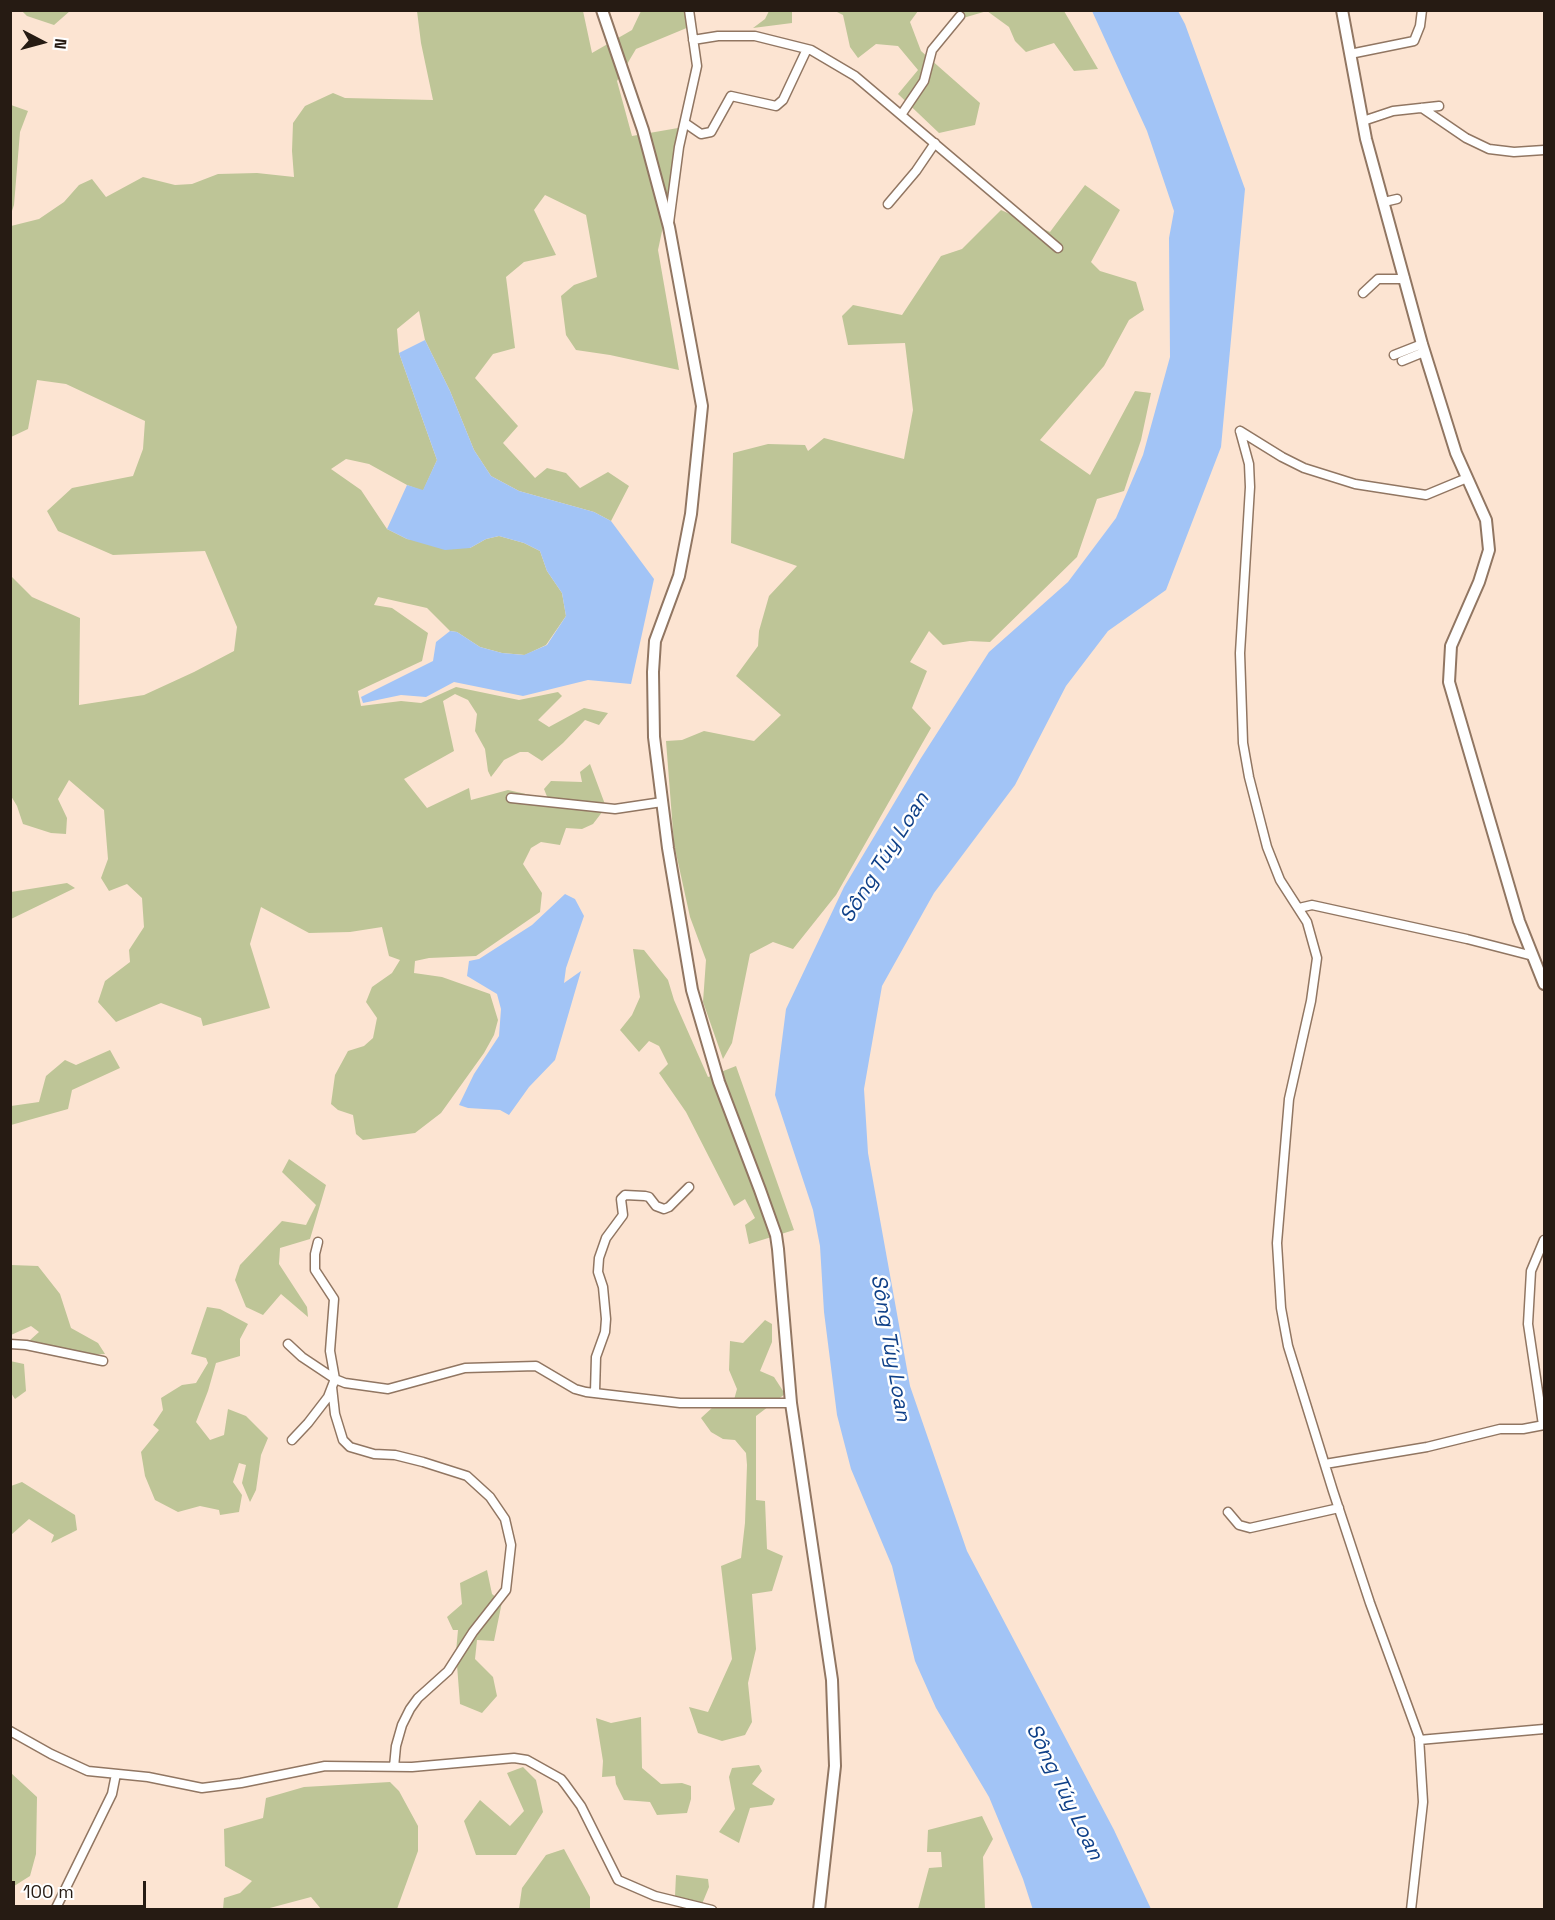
<!DOCTYPE html>
<html>
<head>
<meta charset="utf-8">
<style>
	body { margin:0 }
	#map { position:relative; width:1555px; height:1920px; overflow:hidden; background:#fce4d2; font-family:"Space Grotesk",sans-serif }
	canvas { display:block }
	.frame { position:absolute; inset:0; border:12px solid #261b13; pointer-events:none }
	.north { position:absolute; left:12px; top:12px; width:60px; height:60px; -webkit-text-stroke:4px #fff; paint-order:stroke; rotate:96deg; font-size:16px; font-weight:700; line-height:24px; text-align:center; color:#261b13 }
	.north::after { content:''; display:block; margin:auto; width:21px; height:27px; background:#261b13; clip-path:polygon(50% 0,100% 100%,50% 72%,0 100%) }
	.scale { position:absolute; left:12px; top:1881px; width:134px; height:27px; box-sizing:border-box; border:3px solid #261b13; border-top:0; padding-left:8px; font-size:18px; line-height:21px; white-space:nowrap; color:#261b13; -webkit-text-stroke:4px #fff; paint-order:stroke }
</style>
</head>
<body>
<div id="map">
<canvas width="1555" height="1920"></canvas>
<div class="frame"></div>
<div class="north">N</div>
<div class="scale">100 m</div>
</div>
<script>
const ctx = document.querySelector('canvas').getContext('2d');
ctx.lineJoin = 'round';
function fillPath(path, color) {
  ctx.fillStyle = color;
  ctx.fill(path, 'evenodd');
}
function toPath(rows) {
  const path = new Path2D();
  for (const r of rows) {
    path.moveTo(r[0], r[1]);
    for (let i = 2; i < r.length; i += 2) path.lineTo(r[i], r[i + 1]);
  }
  return path;
}
function stroke(path, color, width, dash) {
  ctx.strokeStyle = color;
  ctx.lineWidth = width;
  ctx.lineCap = dash ? 'butt' : 'round';
  ctx.setLineDash(dash || []);
  ctx.stroke(path);
}
function write(font, color, halo, rows, align = 'center') {
  ctx.font = font + ' "Space Grotesk",sans-serif';
  ctx.lineWidth = 5;
  ctx.setLineDash([]);
  ctx.textBaseline = 'middle';
  ctx.strokeStyle = halo;
  ctx.fillStyle = color;
  for (const [text, x, y, turn = 0] of rows) {
    ctx.save();
    ctx.translate(x, y);
    ctx.rotate((+turn || 0) * Math.PI / 180);
    ctx.textAlign = isNaN(turn) ? turn : align;
    if (halo) ctx.strokeText(text, 0, 0);
    ctx.fillText(text, 0, 0);
    ctx.restore();
  }
}
const green = toPath([
	[22,11,70,11,54,25,27,16],
	[417,11,583,11,592,53,632,30,641,11,686,11,689,27,636,49,617,81,632,136,678,128,668,203,658,250,679,370,610,355,576,350,566,335,561,296,574,285,597,277,586,215,545,195,534,210,556,255,524,262,506,277,515,348,493,354,475,378,518,426,503,443,535,478,547,468,566,473,580,488,608,472,629,486,611,521,594,512,519,491,491,476,474,450,450,391,425,340,419,311,397,329,399,353,437,460,423,491,407,485,369,464,346,459,331,469,361,490,387,529,407,539,470,548,486,539,499,536,524,543,540,551,547,571,562,593,566,616,546,645,525,655,502,653,480,647,457,632,450,631,427,608,378,597,374,605,392,608,428,633,422,661,358,691,361,706,401,701,421,703,456,687,519,700,558,692,562,696,538,720,549,727,584,708,608,713,599,725,585,720,563,743,542,761,528,752,520,752,504,760,491,777,488,771,485,749,475,731,477,714,468,700,455,694,443,701,454,751,404,779,427,808,469,788,471,800,508,790,548,799,544,789,551,781,582,782,580,772,590,764,606,807,593,824,582,829,566,828,560,845,541,842,531,848,523,864,542,893,540,912,476,956,429,958,415,961,414,973,442,977,490,994,498,1020,494,1035,484,1053,441,1113,415,1133,363,1140,356,1134,353,1115,338,1110,331,1104,335,1075,348,1051,364,1046,373,1038,377,1018,366,1002,372,987,392,973,400,960,389,956,382,927,350,932,309,933,261,907,250,944,270,1008,203,1026,201,1018,161,1003,116,1022,98,1002,105,981,130,962,129,950,144,927,142,898,127,884,109,891,101,878,108,859,104,810,69,780,58,799,67,818,66,834,51,833,23,824,17,806,11,796,10,575,32,597,80,618,79,705,144,695,194,672,234,651,237,627,205,551,113,555,58,531,47,511,72,488,133,476,143,449,145,421,66,384,37,380,28,429,11,437,11,226,39,219,64,202,79,185,92,179,106,197,143,177,175,185,192,184,218,174,257,173,294,177,292,151,293,123,305,106,333,93,345,98,433,100,421,43],
	[769,11,792,11,792,23,753,28,765,19],
	[835,11,918,11,910,22,921,51,980,103,975,125,939,133,898,94,918,70,898,46,876,44,858,58,850,47,843,15],
	[955,11,1064,11,1098,69,1074,71,1054,43,1026,52,1015,41,1009,27,987,11,963,18],
	[11,105,28,111,20,132,14,205,11,214],
	[1085,185,1120,210,1091,262,1100,271,1136,282,1144,310,1129,320,1104,366,1040,440,1090,475,1135,391,1151,393,1141,440,1124,491,1097,499,1077,557,990,642,970,641,943,645,929,631,910,662,927,671,912,708,931,728,836,895,793,949,773,942,750,954,732,1043,723,1059,703,1002,706,960,690,917,674,844,666,741,682,740,704,731,754,741,781,715,736,676,758,646,759,631,769,596,797,566,731,543,733,453,768,444,805,445,808,451,824,438,904,459,913,410,905,343,848,345,842,316,853,305,902,315,941,256,962,249,1001,210,1050,232],
	[67,883,75,888,11,919,11,892],
	[633,949,644,950,668,980,674,1000,708,1077,736,1066,794,1230,749,1244,745,1225,755,1218,745,1199,734,1206,686,1112,659,1073,668,1064,659,1046,649,1041,639,1052,620,1030,632,1015,640,997],
	[110,1050,120,1068,72,1090,68,1109,11,1125,11,1106,39,1102,46,1076,65,1060,76,1065],
	[289,1159,326,1185,310,1239,280,1248,279,1264,307,1307,308,1317,281,1294,263,1315,246,1307,235,1280,240,1265,282,1221,306,1225,316,1205,282,1172],
	[11,1265,38,1266,60,1294,71,1328,98,1343,105,1354,71,1355,29,1341,39,1332,31,1326,11,1335],
	[207,1307,220,1309,248,1324,240,1339,240,1356,216,1363,208,1391,196,1422,210,1440,224,1435,228,1409,246,1416,268,1438,261,1455,256,1490,250,1502,242,1483,246,1465,239,1463,233,1482,242,1495,239,1512,220,1515,219,1510,200,1506,178,1512,155,1500,145,1476,141,1452,159,1430,153,1425,163,1410,161,1398,182,1385,196,1383,208,1363,206,1358,191,1354],
	[765,1320,772,1324,772,1342,760,1371,774,1377,785,1394,756,1416,756,1500,765,1501,767,1549,783,1556,772,1591,752,1594,756,1649,748,1683,752,1722,745,1735,722,1741,698,1733,689,1707,708,1712,732,1659,721,1566,741,1558,745,1523,747,1465,746,1453,735,1440,723,1439,711,1432,701,1418,713,1407,732,1407,737,1389,729,1370,730,1341,743,1343],
	[10,1361,24,1364,26,1391,15,1399,11,1393],
	[22,1482,75,1515,77,1530,51,1543,54,1535,29,1519,11,1535,11,1486],
	[487,1570,492,1594,502,1602,494,1641,477,1640,475,1659,493,1677,497,1696,482,1713,460,1704,456,1652,458,1630,453,1630,447,1617,462,1604,460,1583],
	[641,1717,642,1768,661,1784,682,1783,691,1786,691,1799,687,1813,657,1815,650,1802,624,1800,616,1784,615,1776,602,1777,603,1761,596,1718,611,1723],
	[759,1765,762,1771,752,1784,775,1799,772,1805,750,1808,739,1843,719,1832,735,1809,729,1777,732,1768],
	[523,1767,536,1780,543,1812,516,1855,476,1855,464,1821,480,1800,510,1826,524,1811,507,1773],
	[11,1773,37,1797,36,1854,30,1876,11,1888],
	[390,1782,399,1791,418,1826,418,1851,397,1909,321,1909,311,1897,266,1909,223,1909,224,1898,240,1893,252,1881,225,1866,224,1829,263,1818,266,1798,304,1787],
	[982,1816,993,1839,983,1857,985,1909,918,1909,929,1868,942,1867,941,1852,927,1852,928,1830],
	[564,1849,590,1897,590,1909,519,1909,522,1888,546,1855],
	[676,1875,708,1879,709,1887,702,1904,675,1896]
]);
const water = toPath([
	[1092,11,1178,11,1185,24,1245,189,1221,447,1166,590,1108,631,1066,686,1015,785,934,893,882,986,864,1089,868,1153,910,1386,967,1551,1114,1830,1151,1909,1033,1910,1023,1879,989,1797,936,1708,915,1661,892,1566,851,1469,837,1415,824,1312,820,1246,813,1210,775,1095,786,1009,844,887,921,758,989,652,1068,582,1116,518,1143,455,1170,357,1169,238,1174,211,1147,131],
	[425,340,450,391,474,450,491,476,519,491,594,512,611,521,654,579,631,684,588,680,523,696,454,682,426,697,401,695,363,703,361,697,433,661,436,642,450,631,457,632,480,647,502,653,524,655,547,645,566,616,562,593,547,571,540,551,524,543,499,536,486,539,470,548,445,550,407,539,387,529,407,485,423,490,437,460,399,353],
	[565,894,575,899,584,916,566,968,564,983,581,971,555,1060,529,1087,509,1115,500,1110,468,1108,459,1105,474,1074,499,1036,501,1009,497,994,467,976,469,961,479,959,532,925]
]);
const minor = toPath([
	[693,40,718,36,755,36,807,49],
	[1350,54,1414,41,1420,26,1422,10],
	[1422,108,1466,138,1489,149,1514,152,1544,150],
	[901,115,924,81,932,50,960,16],
	[1363,121,1393,111,1439,106],
	[685,123,701,134,711,132,731,96,776,106,783,100,807,49,811,50,855,76,1058,248],
	[1384,202,1397,199],
	[888,204,916,171,935,143],
	[669,223,679,147,697,66,689,10],
	[1363,293,1378,279,1405,279],
	[1394,355,1422,344],
	[1402,361,1424,352],
	[1240,431,1249,464,1250,487,1240,653,1243,743,1249,777,1267,847,1280,880,1307,922,1317,958,1311,1001,1289,1099,1277,1243,1281,1308,1288,1346,1333,1491,1370,1603,1419,1737,1423,1802,1411,1910],
	[1240,431,1282,457,1304,468,1355,484,1426,495,1467,478],
	[511,798,615,809,662,802],
	[1299,908,1312,905,1467,939,1533,956],
	[10,1344,26,1345,103,1361],
	[288,1344,302,1357,335,1379,345,1383,388,1389,465,1368,536,1366,575,1389,586,1392,680,1403,791,1403],
	[332,1387,335,1414,343,1440,350,1447,374,1454,395,1455,423,1462,467,1476,490,1497,505,1519,511,1545,506,1590,473,1632,448,1671,418,1698,410,1709,402,1725,396,1746,394,1767],
	[595,1392,596,1357,605,1332,606,1319,603,1287,598,1272,599,1258,606,1238,623,1215,621,1199,625,1195,645,1196,649,1197,656,1206,664,1209,669,1207,689,1187],
	[1543,1425,1528,1324,1531,1271,1544,1240],
	[292,1440,308,1423,328,1397,335,1379,330,1351,334,1299,315,1270,315,1254,318,1242],
	[1325,1464,1427,1447,1500,1429,1523,1429,1544,1425],
	[1228,1512,1239,1525,1250,1528,1339,1508],
	[10,1731,51,1754,88,1771,148,1777,202,1788,241,1783,325,1766,412,1767,514,1758,527,1760,561,1779,565,1784,581,1806,618,1880,655,1896,712,1910],
	[1419,1740,1544,1729],
	[55,1910,112,1794,116,1774]
]);
const tertiary = toPath([
	[602,10,643,130,669,227,702,406,691,514,679,576,655,641,653,672,654,737,668,848,692,990,719,1082,760,1190,776,1235,778,1249,791,1403,832,1680,835,1766,819,1910],
	[1342,10,1366,139,1422,344,1456,453,1486,520,1489,550,1479,582,1451,646,1449,682,1519,921,1544,984]
]);
const waterNames = [
	["Sông Túy Loan",885,858,-58],
	["Sông Túy Loan",890,1348,80],
	["Sông Túy Loan",1064,1792,64]
];
fillPath(green, '#bec597');
fillPath(water, '#a2c4f6');
stroke(minor, '#917662', 11);
stroke(tertiary, '#917662', 14);
stroke(minor, '#fff', 8);
stroke(tertiary, '#fff', 10);
write('italic 21px', '#0f4088', '#fff', waterNames);
</script>
</body>
</html>
